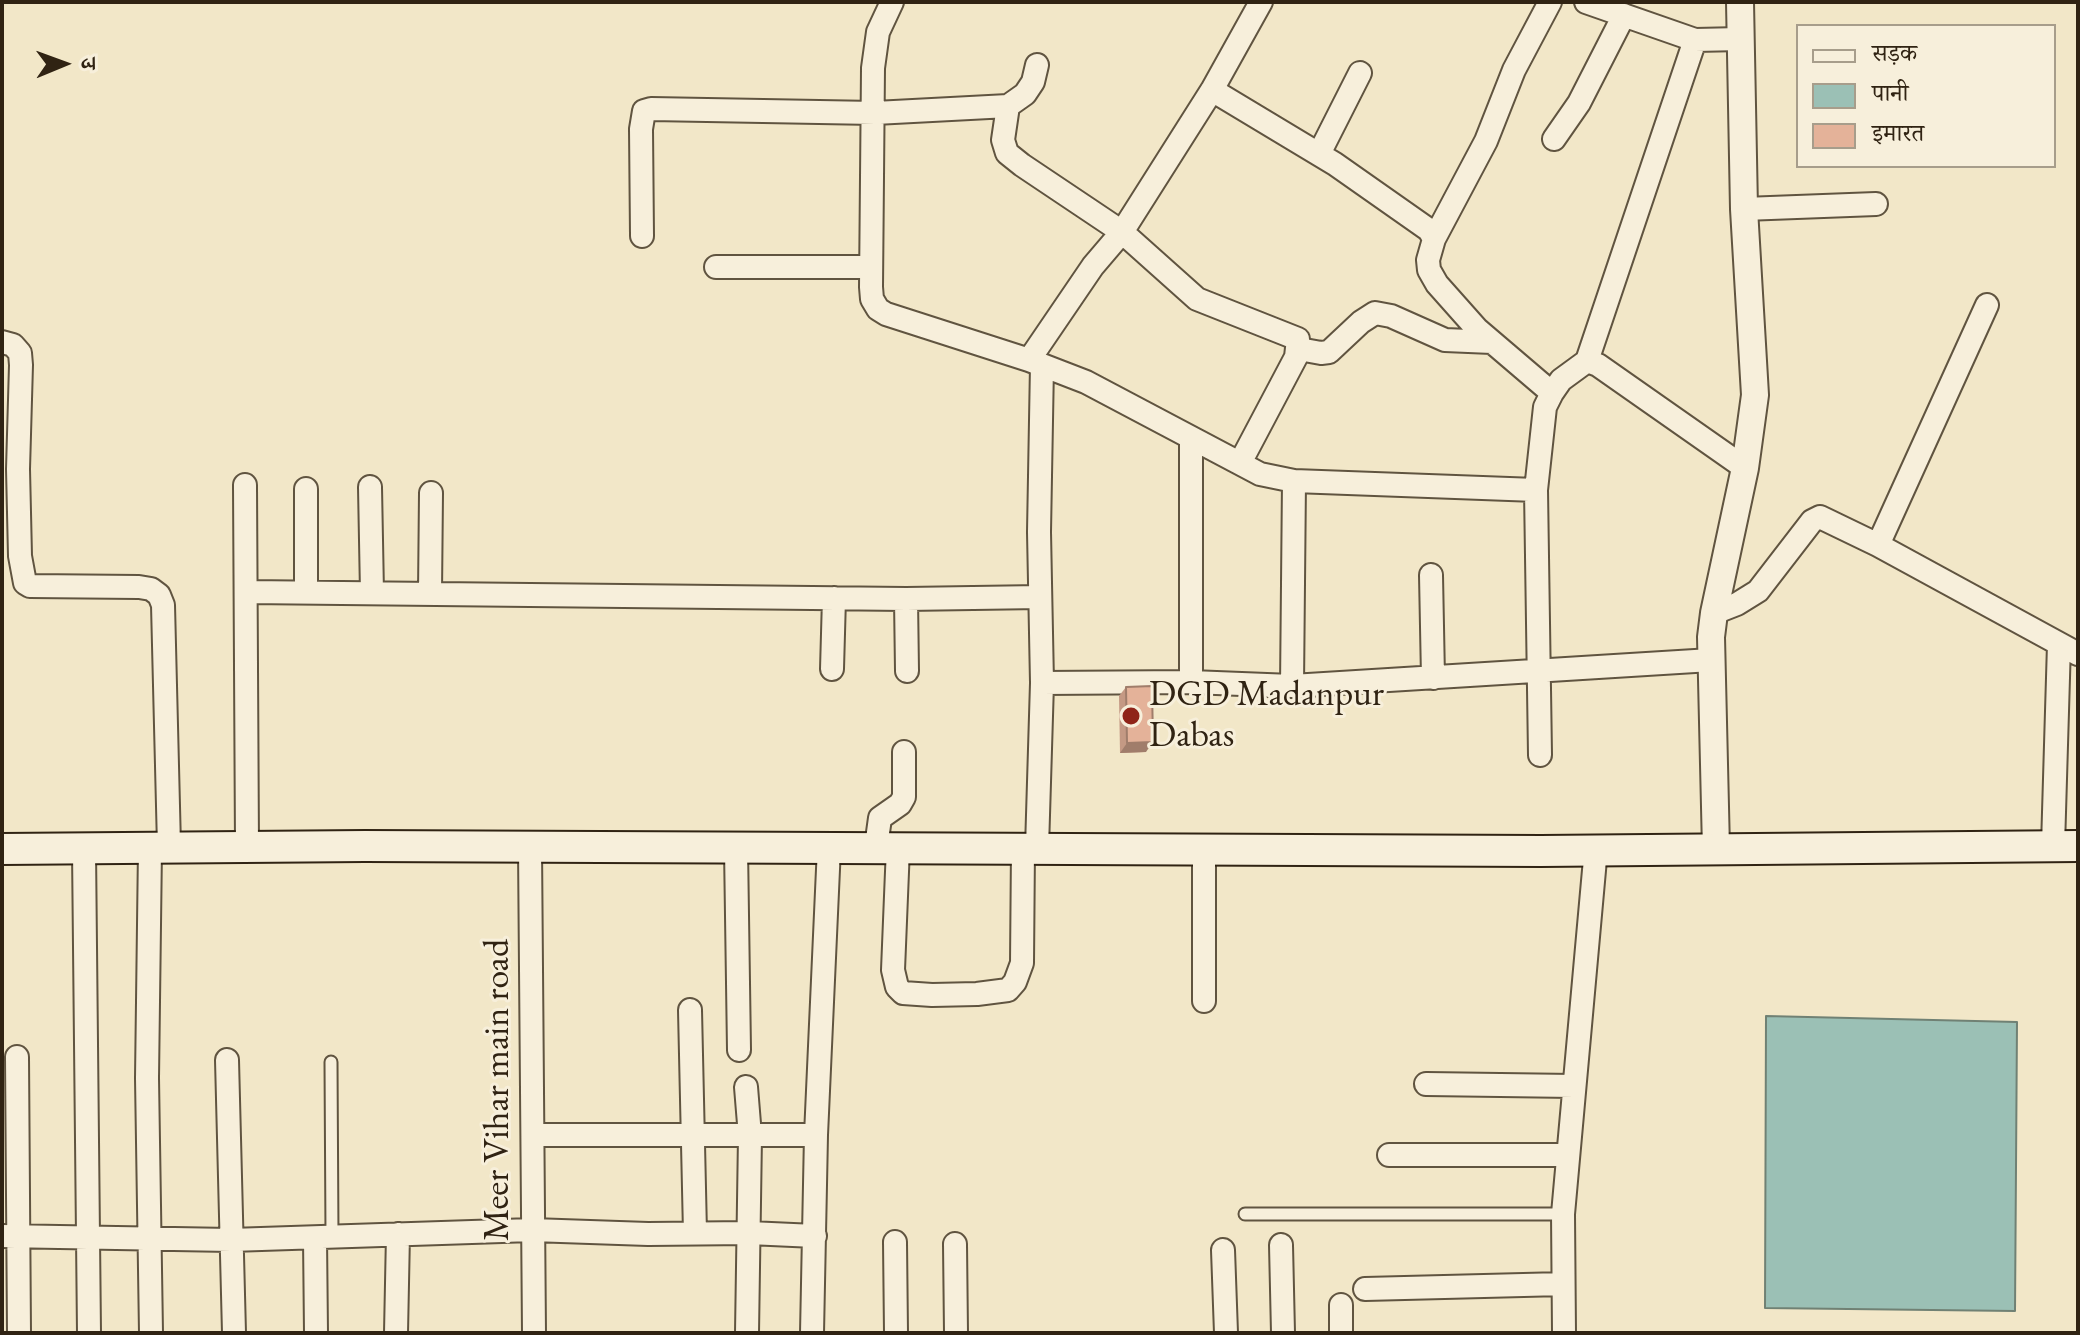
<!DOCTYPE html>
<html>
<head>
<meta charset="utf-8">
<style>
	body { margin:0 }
	#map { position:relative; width:2080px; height:1335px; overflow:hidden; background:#f2e7c8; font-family:"EB Garamond","Noto Serif Devanagari",serif }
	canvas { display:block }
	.frame { position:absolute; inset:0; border:4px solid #302313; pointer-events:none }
	.legend { position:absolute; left:1796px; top:24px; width:260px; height:144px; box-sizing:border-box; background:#f7efdb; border:2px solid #a79d8b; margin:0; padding:10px 14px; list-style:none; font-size:24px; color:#302313 }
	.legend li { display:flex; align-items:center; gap:16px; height:40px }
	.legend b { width:40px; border:2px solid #a79d8b }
	.north { position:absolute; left:24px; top:24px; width:80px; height:80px; -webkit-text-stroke:6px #f7efdb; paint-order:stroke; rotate:89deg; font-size:22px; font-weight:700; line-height:32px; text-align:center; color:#302313 }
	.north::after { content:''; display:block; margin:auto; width:28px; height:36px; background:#302313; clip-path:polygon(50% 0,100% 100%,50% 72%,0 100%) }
</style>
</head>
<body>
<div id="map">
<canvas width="2080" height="1335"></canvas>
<div class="frame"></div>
<ul class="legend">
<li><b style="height:10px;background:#f7efdb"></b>सड़क</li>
<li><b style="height:22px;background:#9bc0b5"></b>पानी</li>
<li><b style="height:22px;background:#e4b299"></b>इमारत</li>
</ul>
<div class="north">उ</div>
</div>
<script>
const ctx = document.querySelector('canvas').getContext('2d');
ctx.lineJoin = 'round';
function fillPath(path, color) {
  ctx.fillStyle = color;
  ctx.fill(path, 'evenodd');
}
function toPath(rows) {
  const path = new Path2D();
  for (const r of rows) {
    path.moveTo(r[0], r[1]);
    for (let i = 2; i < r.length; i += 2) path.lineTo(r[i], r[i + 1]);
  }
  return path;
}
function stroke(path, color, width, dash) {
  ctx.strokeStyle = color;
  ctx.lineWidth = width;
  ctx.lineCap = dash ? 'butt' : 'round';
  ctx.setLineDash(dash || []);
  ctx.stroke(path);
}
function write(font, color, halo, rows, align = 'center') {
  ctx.font = font + ' "EB Garamond",serif';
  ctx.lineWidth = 6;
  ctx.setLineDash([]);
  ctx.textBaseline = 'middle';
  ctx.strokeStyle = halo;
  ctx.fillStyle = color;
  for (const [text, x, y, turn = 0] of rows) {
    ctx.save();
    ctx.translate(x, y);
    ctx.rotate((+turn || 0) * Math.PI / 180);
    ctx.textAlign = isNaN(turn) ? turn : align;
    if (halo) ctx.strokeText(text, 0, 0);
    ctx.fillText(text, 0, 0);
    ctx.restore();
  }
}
const water = toPath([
	[1766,1016,2017,1022,2015,1311,1765,1308,1766,1016]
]);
const service = toPath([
	[331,1062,332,1236],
	[1245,1214,1563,1214]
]);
const minor = toPath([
	[892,2,878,32,873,68,871,287,872,299,878,309,886,314,1029,360,1086,382,1260,474,1294,481,1536,490],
	[1586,2,1695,40],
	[1212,90,1335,164,1429,230,1434,239,1428,260,1429,270,1437,284,1477,329,1552,393],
	[1008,106,1003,140,1007,153,1022,165,1122,232,1197,299,1298,339,1296,357,1240,463],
	[1554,139,1579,103,1624,15],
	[1319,154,1360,73],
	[1744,209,1876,204],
	[642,236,641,129,644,111,651,109,875,113,1008,106,1025,94,1033,82,1037,65],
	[1434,239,1486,141,1514,70,1550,2],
	[716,267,871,267],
	[2,342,13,345,20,353,21,365,18,469,20,556,25,583,30,586,139,587,151,589,159,595,163,605,169,846],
	[1299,349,1321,353,1329,352,1361,322,1375,313,1391,316,1445,340,1492,342],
	[1029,360,1093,266,1122,232,1212,90,1261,2],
	[1587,361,1695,40,1741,39],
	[245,485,247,846],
	[370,487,372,593],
	[306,489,306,592],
	[1878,545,1987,305],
	[1431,575,1433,678],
	[248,592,906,599,1040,597],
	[430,593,431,493],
	[906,599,907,671],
	[1714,613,1737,604,1758,591,1812,521,1820,517,1878,545,2078,654],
	[832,669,834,598],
	[1191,682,1191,440],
	[1042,683,1191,682,1292,686,1711,660],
	[1292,686,1294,481],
	[1540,755,1536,490,1545,407,1552,393,1561,380,1587,361,1598,365,1745,468],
	[2053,846,2059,644],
	[530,847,534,1333],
	[876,847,880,818,900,804,904,797,904,752],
	[898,847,893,970,897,987,903,993,932,995,977,994,1008,990,1015,982,1022,963,1023,848],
	[150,848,147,1078,151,1333],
	[736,848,739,1050],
	[1037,848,1042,683,1039,532,1042,365],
	[1204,849,1204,1001],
	[84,850,89,1333],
	[690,1010,695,1233],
	[17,1057,19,1333],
	[227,1060,234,1333],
	[1426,1084,1574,1086],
	[746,1087,750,1136,747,1333],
	[533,1135,816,1135],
	[1389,1155,1568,1155],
	[2,1236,231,1240,532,1230,648,1234,749,1233,815,1236],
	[315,1238,316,1333],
	[895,1242,896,1333],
	[955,1244,956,1333],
	[1281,1245,1283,1333],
	[1223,1250,1226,1333],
	[1365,1289,1563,1284],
	[396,1333,398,1234],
	[812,1333,816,1135,829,847],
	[1341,1333,1341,1305],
	[1564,1333,1563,1214,1596,848]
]);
const tertiary = toPath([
	[1716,849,1711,637,1714,613,1745,468,1755,395,1744,209,1740,2]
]);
const secondary = toPath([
	[2,849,365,846,1541,851,2078,846]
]);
const wall = toPath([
	[1126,687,1146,752,1120,753,1119,696]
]);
const shadedWall = toPath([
	[1153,742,1146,752,1120,753,1127,743]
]);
const building = toPath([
	[1152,686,1153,742,1127,743,1126,687,1152,686]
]);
const markers = [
	[1131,716,10,"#8f2418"]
];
const poiNames = [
	["DGD Madanpur",1149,695],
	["Dabas",1149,736]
];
const streetNames = [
	["Meer Vihar main road",498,1090,-90]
];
fillPath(water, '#9bc0b5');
stroke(water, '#708174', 2);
stroke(service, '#605440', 15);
stroke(minor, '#605440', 26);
stroke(tertiary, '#605440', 30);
stroke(secondary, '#302313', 34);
stroke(service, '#f7efdb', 11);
stroke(minor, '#f7efdb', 22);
stroke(tertiary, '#f7efdb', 26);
stroke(secondary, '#f7efdb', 30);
fillPath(wall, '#c49984');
fillPath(shadedWall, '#a07d6b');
fillPath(building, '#e4b299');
stroke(building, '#a07d6b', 2);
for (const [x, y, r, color] of markers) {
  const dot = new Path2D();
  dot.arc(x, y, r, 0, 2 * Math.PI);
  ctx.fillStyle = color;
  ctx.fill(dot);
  stroke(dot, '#f7efdb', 3);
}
write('36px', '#302313', '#f7efdb', poiNames, 'left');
write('36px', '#302313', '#f7efdb', streetNames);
</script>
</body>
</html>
